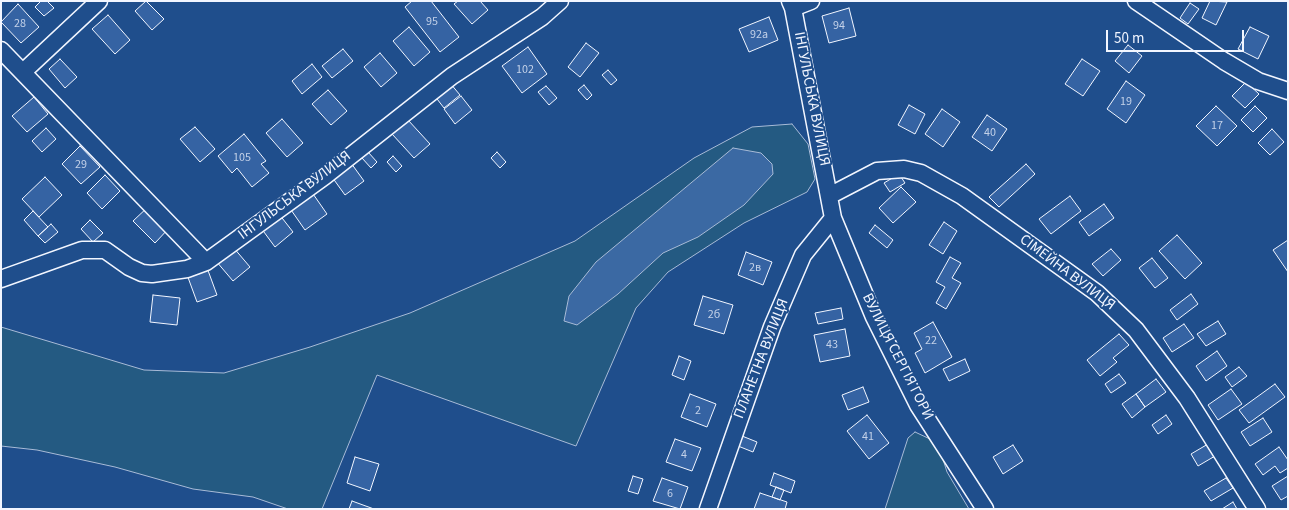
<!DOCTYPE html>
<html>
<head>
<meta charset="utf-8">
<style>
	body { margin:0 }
	#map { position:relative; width:1289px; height:510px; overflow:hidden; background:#1f4e8c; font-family:"Source Sans 3",sans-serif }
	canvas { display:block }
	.frame { position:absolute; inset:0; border:2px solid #f2f6ff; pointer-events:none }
	.scale { position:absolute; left:1106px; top:30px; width:138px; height:22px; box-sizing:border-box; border:2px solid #f2f6ff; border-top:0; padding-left:6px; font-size:15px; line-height:18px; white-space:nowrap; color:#f2f6ff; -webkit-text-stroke:4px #1f4e8c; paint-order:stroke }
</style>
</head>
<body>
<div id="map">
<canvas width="1289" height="510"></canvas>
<div class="frame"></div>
<div class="scale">50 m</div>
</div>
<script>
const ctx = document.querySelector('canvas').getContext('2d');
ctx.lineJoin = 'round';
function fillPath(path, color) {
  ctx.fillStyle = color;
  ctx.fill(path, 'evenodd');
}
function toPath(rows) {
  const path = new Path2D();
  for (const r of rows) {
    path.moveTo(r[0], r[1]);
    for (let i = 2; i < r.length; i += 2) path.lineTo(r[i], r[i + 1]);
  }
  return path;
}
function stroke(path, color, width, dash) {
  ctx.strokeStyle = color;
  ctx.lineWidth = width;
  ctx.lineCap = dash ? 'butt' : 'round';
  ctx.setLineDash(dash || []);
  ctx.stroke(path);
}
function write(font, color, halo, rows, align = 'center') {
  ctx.font = font + ' "Source Sans 3",sans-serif';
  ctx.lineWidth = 4;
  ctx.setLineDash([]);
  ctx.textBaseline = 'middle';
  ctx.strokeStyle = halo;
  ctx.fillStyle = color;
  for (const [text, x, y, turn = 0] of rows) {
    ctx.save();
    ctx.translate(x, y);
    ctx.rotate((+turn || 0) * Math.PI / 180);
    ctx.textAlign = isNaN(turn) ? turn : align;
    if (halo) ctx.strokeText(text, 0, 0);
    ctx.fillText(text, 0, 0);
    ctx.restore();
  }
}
const green = toPath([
	[792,124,808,144,815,179,807,192,744,223,668,272,636,308,576,446,377,375,322,509,288,509,253,497,193,489,115,467,37,450,1,446,1,327,144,370,224,373,310,347,410,313,575,241,694,158,752,127,792,124],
	[915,432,930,439,942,456,947,472,969,509,885,509,908,438,915,432]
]);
const water = toPath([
	[733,148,761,153,772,164,773,174,744,205,698,237,663,253,618,294,577,325,564,321,569,296,596,262,733,148]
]);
const building = toPath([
	[41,1,47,1,54,8,44,16,35,7,41,1],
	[146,1,164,19,152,30,135,11,146,1],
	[412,1,431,1,459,37,440,52,405,7,412,1],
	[458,1,480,1,488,10,472,24,454,4,458,1],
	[1210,1,1227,2,1216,25,1202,18,1210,1],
	[1190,3,1199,9,1188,24,1180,18,1190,3],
	[18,4,39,27,21,43,1,22,18,4],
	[849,8,856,36,829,43,822,16,849,8],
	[108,15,130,40,115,54,92,29,108,15],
	[769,17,778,40,749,52,739,29,769,17],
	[409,27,430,52,414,66,393,41,409,27],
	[1250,27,1269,36,1258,59,1238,49,1250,27],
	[586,43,599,53,580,77,568,67,586,43],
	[1128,45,1142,56,1129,73,1115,61,1128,45],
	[528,47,547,74,522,93,502,66,528,47],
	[343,49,353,61,332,78,322,66,343,49],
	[380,53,397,73,381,87,364,67,380,53],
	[60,59,77,77,65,88,49,69,60,59],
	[1082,59,1100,71,1083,96,1065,84,1082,59],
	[312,64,322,77,302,94,292,81,312,64],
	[608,70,617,80,611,85,602,75,608,70],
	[1126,81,1145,95,1126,123,1107,109,1126,81],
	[1246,82,1259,94,1245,108,1232,96,1246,82],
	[450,83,460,95,444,108,434,95,450,83],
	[584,85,592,95,587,100,578,90,584,85],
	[546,86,557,98,549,105,538,92,546,86],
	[328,90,347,111,331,125,312,104,328,90],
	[461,96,472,110,455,124,444,109,461,96],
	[34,97,48,114,27,132,12,116,34,97],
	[909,105,925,114,915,134,898,125,909,105],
	[1216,106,1237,126,1217,146,1196,126,1216,106],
	[1255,106,1267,118,1253,132,1241,120,1255,106],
	[942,109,960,122,943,147,925,134,942,109],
	[987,115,1007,129,992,151,972,137,987,115],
	[282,119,303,143,287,157,266,133,282,119],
	[408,120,430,144,414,158,392,134,408,120],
	[195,127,215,149,200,162,180,139,195,127],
	[46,128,56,139,42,152,32,141,46,128],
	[1272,129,1284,142,1270,155,1258,143,1272,129],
	[244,134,266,161,261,164,269,173,252,187,237,168,232,173,218,156,244,134],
	[80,146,100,167,81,184,62,164,80,146],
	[368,152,377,162,371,168,362,158,368,152],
	[497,152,506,162,500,168,491,158,497,152],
	[393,156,402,166,396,172,387,162,393,156],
	[351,163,364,181,345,195,332,177,351,163],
	[1026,164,1035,174,999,207,989,197,1026,164],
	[899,174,905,183,890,192,884,183,899,174],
	[105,175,120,191,102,209,87,193,105,175],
	[45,177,62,195,39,217,22,199,45,177],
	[901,187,916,202,893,223,879,208,901,187],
	[311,191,327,214,305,230,289,207,311,191],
	[1070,196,1081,211,1051,234,1039,219,1070,196],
	[1104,204,1114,218,1089,236,1079,222,1104,204],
	[149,206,170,227,155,243,133,221,149,206],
	[33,211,48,227,38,236,24,220,33,211],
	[279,214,293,232,275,247,261,228,279,214],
	[90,220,103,233,93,242,81,229,90,220],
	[944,222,957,231,943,254,929,245,944,222],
	[51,224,58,232,45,243,38,236,51,224],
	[875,225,893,240,887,248,869,233,875,225],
	[1177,235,1202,263,1185,279,1159,251,1177,235],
	[1288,240,1288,272,1273,250,1288,240],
	[233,247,250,267,233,281,216,261,233,247],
	[1111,249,1121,260,1103,276,1092,264,1111,249],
	[746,252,772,262,763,285,738,275,746,252],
	[950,257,961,263,952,278,961,283,946,309,936,303,945,287,936,282,950,257],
	[1152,258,1168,278,1155,288,1139,268,1152,258],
	[206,265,217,295,197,302,186,272,206,265],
	[1191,294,1198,304,1177,320,1170,310,1191,294],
	[153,295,180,298,177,325,150,322,153,295],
	[703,296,733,305,724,334,694,325,703,296],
	[841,308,843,319,818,324,815,313,841,308],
	[1218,321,1226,334,1206,346,1197,334,1218,321],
	[933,322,952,357,925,373,915,353,922,349,914,333,933,322],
	[1184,324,1194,338,1172,352,1163,338,1184,324],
	[845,329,850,356,820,362,814,335,845,329],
	[1119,334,1129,345,1113,358,1117,362,1100,376,1087,360,1119,334],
	[1217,351,1227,366,1206,381,1196,366,1217,351],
	[679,356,691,361,684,380,672,375,679,356],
	[965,359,970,371,949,381,943,369,965,359],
	[1239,367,1247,376,1232,387,1225,377,1239,367],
	[1119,374,1126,383,1111,393,1105,384,1119,374],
	[1156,379,1166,392,1145,407,1136,394,1156,379],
	[1275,384,1285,397,1249,423,1239,410,1275,384],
	[863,387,869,402,848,410,842,395,863,387],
	[1231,389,1242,404,1218,420,1208,405,1231,389],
	[690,394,716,404,707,427,681,417,690,394],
	[1136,394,1145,407,1132,418,1122,404,1136,394],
	[867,415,889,443,869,459,847,431,867,415],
	[1166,415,1172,424,1158,434,1152,425,1166,415],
	[1263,418,1272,432,1250,446,1241,432,1263,418],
	[742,436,757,442,753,452,738,446,742,436],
	[675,439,701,448,692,471,666,462,675,439],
	[1208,444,1215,456,1198,466,1191,454,1208,444],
	[1013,445,1023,461,1003,474,993,457,1013,445],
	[1279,447,1288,460,1288,468,1280,473,1275,466,1263,475,1255,464,1279,447],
	[355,457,379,464,370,491,347,483,355,457],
	[774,473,795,481,791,493,770,485,774,473],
	[633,476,643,479,638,494,628,491,633,476],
	[1288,476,1288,496,1281,500,1272,486,1288,476],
	[662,478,688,487,680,509,653,501,662,478],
	[1226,478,1233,488,1211,501,1204,491,1226,478],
	[776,487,784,490,780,500,772,497,776,487],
	[760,493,787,502,785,509,754,509,760,493],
	[352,501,374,509,349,509,352,501],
	[1233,502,1237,509,1222,509,1233,502]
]);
const street = toPath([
	[790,1,793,8,833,218,874,317,918,405,985,509],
	[1136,1,1224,61,1258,81,1288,91],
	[793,8,811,1],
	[1,50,206,262],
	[23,72,99,1],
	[829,196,877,171,904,169,921,173,962,196,1097,293,1136,330,1187,398,1257,509],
	[1,279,82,250,105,250,129,267,142,273,152,274,187,269,206,262,325,176,452,76,542,17,560,1],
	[708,509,772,327,803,255,833,218]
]);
const numberNames = [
	["95",432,22],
	["28",20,24],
	["94",839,26],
	["92а",759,35],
	["102",525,70],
	["19",1126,102],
	["17",1217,126],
	["40",990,133],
	["105",242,158],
	["29",81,165],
	["2в",755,268],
	["2б",714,315],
	["22",931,341],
	["43",832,345],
	["2",698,411],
	["41",868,437],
	["4",684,455],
	["6",670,494]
];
const streetNames = [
	["ІНГУЛЬСЬКА ВУЛИЦЯ",811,99,79],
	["ІНГУЛЬСЬКА ВУЛИЦЯ",295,196,-37],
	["СІМЕЙНА ВУЛИЦЯ",1067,273,37],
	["ВУЛИЦЯ СЕРГІЯ ГОРИ",897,357,63],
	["ПЛАНЕТНА ВУЛИЦЯ",762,359,-69]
];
fillPath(green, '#245a82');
stroke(green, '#a8bbd7', 1);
fillPath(water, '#3b69a3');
stroke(water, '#a8bbd7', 1);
fillPath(building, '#3563a3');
stroke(building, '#f2f6ff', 1);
stroke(street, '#f2f6ff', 19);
stroke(street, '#1f4e8c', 16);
write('12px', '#c3d1e8', null, numberNames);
write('15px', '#f2f6ff', '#1f4e8c', streetNames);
</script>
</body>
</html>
